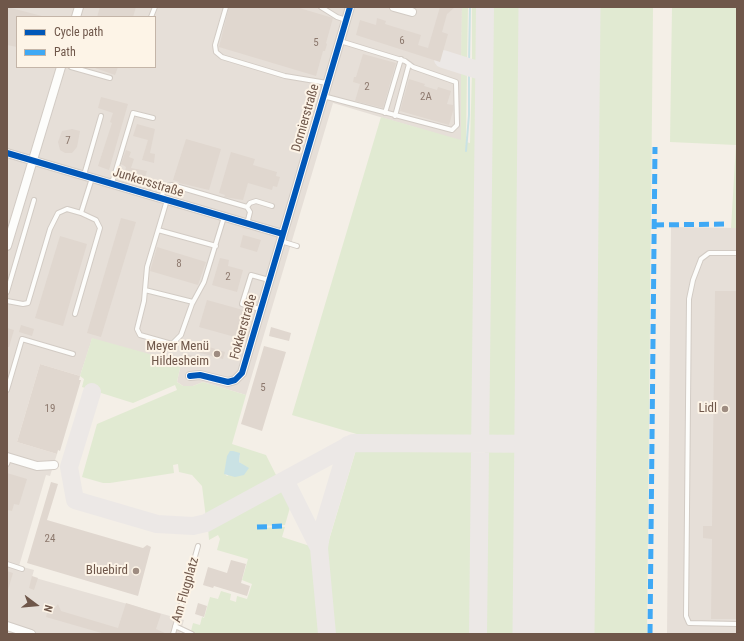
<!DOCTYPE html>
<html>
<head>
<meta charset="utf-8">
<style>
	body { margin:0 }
	#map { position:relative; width:744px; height:641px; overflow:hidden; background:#f4efe7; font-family:"Roboto Condensed",sans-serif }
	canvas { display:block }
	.frame { position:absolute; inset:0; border:8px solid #6f574a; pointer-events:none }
	.legend { position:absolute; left:16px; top:16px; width:140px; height:52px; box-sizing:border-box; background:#fdf4e7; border:1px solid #c4b5a8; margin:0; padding:5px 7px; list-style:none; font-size:12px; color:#6f574a }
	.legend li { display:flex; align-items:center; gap:8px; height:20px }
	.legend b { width:20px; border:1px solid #c4b5a8 }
	.north { position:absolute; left:16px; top:585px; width:40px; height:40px; -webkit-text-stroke:3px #fdf4e7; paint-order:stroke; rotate:106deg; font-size:11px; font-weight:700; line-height:16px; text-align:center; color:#6f574a }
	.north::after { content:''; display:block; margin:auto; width:14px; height:18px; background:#6f574a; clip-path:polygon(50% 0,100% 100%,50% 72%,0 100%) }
</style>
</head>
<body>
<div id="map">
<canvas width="744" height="641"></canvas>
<div class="frame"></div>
<ul class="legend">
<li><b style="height:5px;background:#0057b8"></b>Cycle path</li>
<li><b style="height:5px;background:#3fa9f5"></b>Path</li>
</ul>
<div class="north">N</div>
</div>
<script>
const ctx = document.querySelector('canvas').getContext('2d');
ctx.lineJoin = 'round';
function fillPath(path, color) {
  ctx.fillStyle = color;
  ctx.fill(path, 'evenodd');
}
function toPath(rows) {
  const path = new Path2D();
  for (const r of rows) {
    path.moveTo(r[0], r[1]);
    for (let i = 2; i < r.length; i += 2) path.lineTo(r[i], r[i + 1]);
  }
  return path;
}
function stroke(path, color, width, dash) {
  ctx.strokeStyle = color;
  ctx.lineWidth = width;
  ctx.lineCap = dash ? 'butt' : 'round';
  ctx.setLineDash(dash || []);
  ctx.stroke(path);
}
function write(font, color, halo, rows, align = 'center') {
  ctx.font = font + ' "Roboto Condensed",sans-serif';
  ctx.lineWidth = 4;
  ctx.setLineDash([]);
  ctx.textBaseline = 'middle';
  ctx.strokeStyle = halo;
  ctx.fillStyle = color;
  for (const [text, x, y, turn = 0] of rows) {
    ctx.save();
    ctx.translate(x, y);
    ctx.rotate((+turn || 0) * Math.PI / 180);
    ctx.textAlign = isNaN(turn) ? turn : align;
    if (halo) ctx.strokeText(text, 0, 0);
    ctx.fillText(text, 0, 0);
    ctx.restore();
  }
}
const industrial = toPath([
	[7,7,462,7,461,141,333,103,246,395,203,382,193,386,183,386,177,382,180,368,92,339,80,376,40,364,17,442,57,454,50,476,46,475,19,566,34,570,32,577,184,620,180,634,7,634],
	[17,17,155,17,155,67,17,67],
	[671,227,737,228,737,634,667,634]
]);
const green = toPath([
	[462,7,468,7,467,62,461,61],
	[472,7,479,7,479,66,472,64],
	[490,7,530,7,525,436,485,436],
	[553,7,653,7,647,634,547,634],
	[672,7,737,7,737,228,731,228,736,145,670,142],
	[461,69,467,71,466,142,470,143,472,72,479,74,475,432,471,436,360,435,292,415,381,117,461,140],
	[92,338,178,362,180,368,177,382,183,386,193,386,203,382,246,395,232,444,266,455,278,479,206,518,202,486,192,475,179,472,178,464,173,465,174,473,110,483,103,483,82,477,97,424,177,390,175,385,133,403,82,387,84,379,80,376],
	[240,454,239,462,243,465,227,476,225,474],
	[356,450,471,451,475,455,473,634,332,634,324,550,326,550],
	[485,451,525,451,523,634,483,634],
	[279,488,283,489,291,504,285,525,258,526,257,528,285,527,282,537,313,547,322,634,197,634,191,631,193,623,200,625,202,617,204,618,210,597,218,599,221,591,231,594,230,600,236,602,237,596,247,599,252,584,242,580,248,559,217,550,220,539,218,535,209,540,208,528]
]);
const water = toPath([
	[233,451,240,453,239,462,249,468,244,475,235,477,224,474,227,456,230,451]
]);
const stream = toPath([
	[469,63,470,7],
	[466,151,469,115,469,71]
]);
const taxiway = toPath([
	[443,59,484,72],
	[92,392,69,467,75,500,157,524,193,526,206,523,353,443,574,444],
	[285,480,319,548],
	[327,634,319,548,321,535,348,445],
	[478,634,485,7]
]);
const runway = toPath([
	[535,634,541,7],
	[572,634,578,7]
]);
const building = toPath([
	[7,7,42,16,42,17,17,17,17,47,7,45],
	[100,7,136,7,133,17,97,17],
	[229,7,296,7,333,18,326,43,327,44,325,51,323,51,316,76,219,47],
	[440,7,455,7,447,14,442,32,448,34,440,62,356,35,360,20,376,25,377,18,386,21,385,24,421,35,418,45,428,48],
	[363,54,396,63,383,108,355,101,360,84,353,82,354,77,356,77],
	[92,67,118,67,115,75],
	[409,79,425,84,424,86,437,90,438,87,451,91,447,104,453,105,453,111,449,125,400,111],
	[101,97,128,104,109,170,98,166,112,123,110,122,113,113,98,108],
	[137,124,155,129,150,153,155,154,154,163,142,160,148,140,133,136],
	[72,129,80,131,77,147,72,153,65,153,60,150,58,142,62,131],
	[186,139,221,149,209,190,179,183,179,182,173,180],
	[126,150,131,152,129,157,134,159,131,168,147,171,144,181,124,175,126,167,121,164],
	[231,152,255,159,253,165,277,172,276,176,280,177,277,187,273,186,272,190,248,183,243,200,224,197,225,195,219,193],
	[121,218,136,222,101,337,87,333],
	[243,235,261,240,257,252,240,247],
	[60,236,87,244,63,326,35,318],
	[157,247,206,262,198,285,150,271],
	[220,258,229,260,228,266,243,270,237,292,212,285],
	[715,291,737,291,737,619,711,619,712,539,703,538,703,526,712,526],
	[207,300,243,310,235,337,199,327],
	[21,325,34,329,32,336,19,332],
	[271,327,291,333,289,341,269,336],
	[7,328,14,330,9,347,7,347],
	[196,341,206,344,206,346,225,352,223,359,193,351],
	[264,346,286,352,262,431,241,424],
	[186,354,194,356,193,362,185,360],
	[40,364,80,376,79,380,81,380,60,451,58,450,57,454,17,442],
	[7,473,27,479,19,505,14,504,12,511,7,510],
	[51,482,58,484,47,520,143,548,147,545,151,547,138,596,27,563],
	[231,560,246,564,241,583,250,586,247,596,214,586,213,588,203,585,208,567,227,573],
	[7,571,13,573,8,590,7,589],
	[32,576,38,578,34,590,29,588],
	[126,603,161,614,156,629,167,634,105,634,46,617,49,606,55,608,58,604,61,611,118,628],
	[198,603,207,606,204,617,195,614]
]);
const service = toPath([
	[226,7,215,45,216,52,222,57,285,76,327,83],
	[321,7,337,17,346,20],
	[151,17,155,7],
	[71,67,110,78],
	[323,96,452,130,457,125,456,82,413,67,405,61,340,41],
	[385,113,401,59],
	[395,116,409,64],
	[84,175,101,116],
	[112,183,133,113,153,118],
	[161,198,165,187,172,185,247,207,250,212,247,224],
	[167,200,147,267,144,301,137,329,140,335,172,344,181,335,192,304,204,282,224,217],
	[247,207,250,203,256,201,272,206],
	[158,230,216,246],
	[283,238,284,242,297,246],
	[737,253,709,253,701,259,693,280,689,299,686,616,689,623,737,624],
	[145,290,193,302],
	[7,292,34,200],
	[7,301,23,304,28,303,50,229,58,213,67,209,81,213],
	[260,309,242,304,251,275,269,280],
	[75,314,100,228,96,220,81,213,92,178],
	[7,390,22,339,73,354],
	[7,464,9,458],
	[7,564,22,569],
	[175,626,192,634],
	[173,634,198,546]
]);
const minor = toPath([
	[394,7,412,12],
	[76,17,79,7],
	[7,153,283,234],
	[7,246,61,67],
	[190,376,200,375,228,382,235,380,242,373,350,7],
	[7,457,37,466,54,465],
	[7,626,31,634]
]);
const quiet = toPath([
	[654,225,728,224],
	[257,527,285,526],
	[650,634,655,147]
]);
const cycleway = toPath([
	[7,153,283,234],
	[190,376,200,375,228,382,235,380,242,373,350,7]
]);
const markers = [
	[217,354,4,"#9e8c81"],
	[725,409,4,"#9e8c81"],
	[136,571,4,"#9e8c81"]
];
const numberNames = [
	["6",402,41],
	["5",316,43],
	["2",367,87],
	["2A",426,97],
	["7",68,141],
	["8",179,264],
	["2",228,277],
	["5",263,388],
	["19",50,409],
	["24",50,539]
];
const streetNames = [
	["Dornierstraße",306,118,-74],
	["Junkersstraße",148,183,17],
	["Fokkerstraße",244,327,-74],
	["Am Flugplatz",186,590,-74]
];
const poiNames = [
	["Meyer Menü",209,347],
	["Hildesheim",209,362],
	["Lidl",717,409],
	["Bluebird",128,571]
];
fillPath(industrial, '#e6dfd8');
fillPath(green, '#e1ead2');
fillPath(water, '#cae2e4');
stroke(stream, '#cae2e4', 2);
stroke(taxiway, '#ece8e6', 18);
stroke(runway, '#ece8e6', 45);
fillPath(building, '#e0d7cf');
stroke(service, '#d2cbc4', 6);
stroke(minor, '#d2cbc4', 10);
stroke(service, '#fdfdfb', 4);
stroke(minor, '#fdfdfb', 8);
stroke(quiet, '#3fa9f5', 5, [10, 5]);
stroke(cycleway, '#0057b8', 6);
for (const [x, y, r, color] of markers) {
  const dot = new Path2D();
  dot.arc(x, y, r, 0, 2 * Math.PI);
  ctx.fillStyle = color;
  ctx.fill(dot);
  stroke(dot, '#fdf4e7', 1.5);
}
write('11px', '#8d796e', null, numberNames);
write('13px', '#6f574a', '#fdf4e7', streetNames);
write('13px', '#6f574a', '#fdf4e7', poiNames, 'right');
</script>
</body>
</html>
